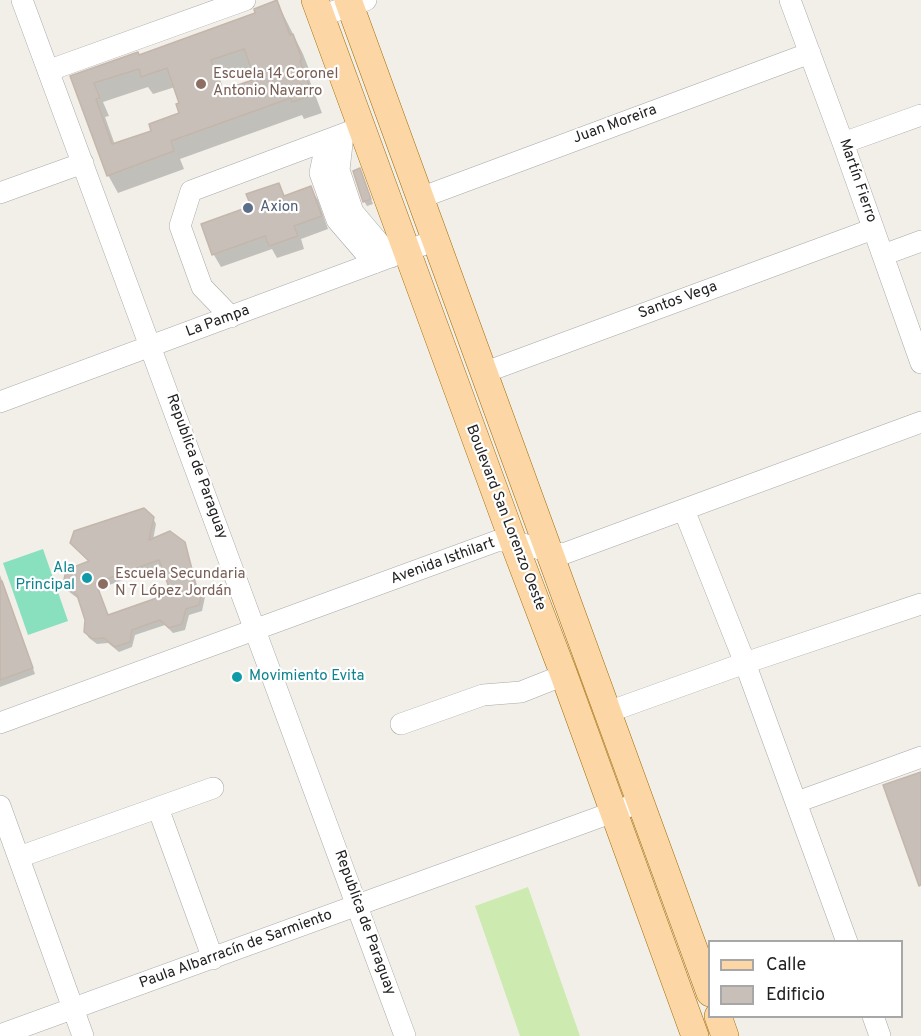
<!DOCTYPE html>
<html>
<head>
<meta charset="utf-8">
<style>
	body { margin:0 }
	#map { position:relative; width:921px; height:1036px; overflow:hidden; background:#f2efe9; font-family:Overpass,sans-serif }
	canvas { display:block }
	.legend { position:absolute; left:708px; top:940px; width:195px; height:78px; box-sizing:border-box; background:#fff; border:2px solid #a7a7a7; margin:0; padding:8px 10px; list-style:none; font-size:18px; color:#222 }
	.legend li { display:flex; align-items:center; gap:12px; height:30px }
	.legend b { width:30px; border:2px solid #a7a7a7 }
</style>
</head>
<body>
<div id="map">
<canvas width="921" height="1036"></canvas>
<ul class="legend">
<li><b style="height:8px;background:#fcd6a4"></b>Calle</li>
<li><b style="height:16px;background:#c7bfb8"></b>Edificio</li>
</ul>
</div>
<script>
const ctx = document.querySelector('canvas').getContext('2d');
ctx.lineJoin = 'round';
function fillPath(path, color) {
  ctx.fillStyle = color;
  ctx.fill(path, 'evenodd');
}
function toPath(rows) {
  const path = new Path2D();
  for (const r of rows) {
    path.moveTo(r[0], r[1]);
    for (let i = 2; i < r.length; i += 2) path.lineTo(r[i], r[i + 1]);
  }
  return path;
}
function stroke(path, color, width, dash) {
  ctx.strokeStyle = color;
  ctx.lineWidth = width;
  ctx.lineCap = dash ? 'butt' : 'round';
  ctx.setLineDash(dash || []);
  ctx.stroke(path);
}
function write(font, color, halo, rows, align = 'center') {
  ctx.font = font + ' Overpass,sans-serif';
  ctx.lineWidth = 4.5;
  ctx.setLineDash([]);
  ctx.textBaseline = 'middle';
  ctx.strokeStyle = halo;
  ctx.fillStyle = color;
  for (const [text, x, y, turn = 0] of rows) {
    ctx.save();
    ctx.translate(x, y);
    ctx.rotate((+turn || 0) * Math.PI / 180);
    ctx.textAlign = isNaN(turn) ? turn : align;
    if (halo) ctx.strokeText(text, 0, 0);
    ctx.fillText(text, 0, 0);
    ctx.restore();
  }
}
const grass = toPath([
	[528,887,580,1036,520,1036,475,906]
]);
const pitch = toPath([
	[43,549,68,621,28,635,3,563]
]);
const shadow = toPath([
	[277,2,303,54,312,77,309,79,322,113,304,119,302,115,180,159,184,169,118,193,108,175,72,77,139,57,257,14],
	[252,68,256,80,224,91,220,79],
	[148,87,153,94,175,87,181,104,181,114,153,132,115,145,105,117,109,116,103,102],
	[362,176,373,204,367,206,364,201],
	[278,185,285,197,310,188,318,200,328,229,301,239,304,249,277,258,272,249,221,267,214,255,203,225,253,207],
	[153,518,156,524,153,540,184,543,187,550,197,588,205,597,202,611,189,615,185,630,173,633,165,625,135,635,132,647,119,652,108,643,97,644,89,638,85,632,87,619,80,600,68,591,64,585,89,562,72,543],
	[162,566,173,594,108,616,98,589],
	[0,575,35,674,0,687]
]);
const building = toPath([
	[277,0,290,35,293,34,302,59,300,61,313,95,292,102,291,98,171,141,174,151,107,176,70,76,138,52,139,55,255,13,254,9,277,0],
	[244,49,255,79,221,91,211,60,244,49],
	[167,68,179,103,176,104,179,113,149,124,151,131,112,144,96,99,100,98,94,83,139,69,141,77,167,68],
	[360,168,371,199,363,202,353,171,360,168],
	[279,183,284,196,311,186,322,216,294,226,298,236,269,246,265,236,212,255,201,224,251,206,246,194,279,183],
	[144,508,154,517,149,540,170,531,185,542,196,585,203,590,199,605,186,609,182,624,169,628,160,620,132,630,130,642,115,647,104,638,93,639,84,632,85,620,77,595,63,585,66,570,89,561,70,543,74,531,144,508],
	[159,560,171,593,108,615,96,583,159,560],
	[2,581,33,668,0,680,0,582,2,581],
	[921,772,921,885,919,886,883,785,921,772]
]);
const minor = toPath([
	[22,0,405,1036],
	[790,0,843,143,921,363],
	[321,16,366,0],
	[50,70,245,0],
	[343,135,339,170,353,212,391,257],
	[327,140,320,173,337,220,374,263],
	[843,143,921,115],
	[0,193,83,163],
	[420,198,810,53],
	[883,255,921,241],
	[231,317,202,287,180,226,191,191,362,127],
	[483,373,873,229],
	[0,402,436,240],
	[684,510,745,663,847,942],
	[608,712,745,663,921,604],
	[0,723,497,541,513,541,550,552,563,554,921,422],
	[401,724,483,695,521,692,564,675],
	[797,802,921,757],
	[0,806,83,1036],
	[158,808,213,959],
	[19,857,213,788],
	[873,1016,880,1036],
	[0,1035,641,802]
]);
const major = toPath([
	[315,0,513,541,564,675,695,1036],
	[348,0,710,993],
	[718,1016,725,1036]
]);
const markers = [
	[201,84,6,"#8d6e63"],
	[248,208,6,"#5c6f8a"],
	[87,578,6,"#0f9aa8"],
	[103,584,6,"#8d6e63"],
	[237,677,6,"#0f9aa8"]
];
const educationNames = [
	["Escuela 14 Coronel",213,75],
	["Antonio Navarro",213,92],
	["Escuela Secundaria",115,575],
	["N 7 López Jordán",115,592]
];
const streetNames = [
	["Juan Moreira",615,125,-20],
	["Martín Fierro",857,181,71],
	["Santos Vega",678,301,-20],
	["La Pampa",218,322,-20],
	["Republica de Paraguay",196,467,70],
	["Boulevard San Lorenzo Oeste",505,518,69],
	["Avenida Isthilart",443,562,-20],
	["Republica de Paraguay",364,923,70],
	["Paula Albarracín de Sarmiento",236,950,-20]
];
const serviceNames = [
	["Axion",260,208]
];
const cultureNames = [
	["Ala",75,569],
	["Principal",75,586],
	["Movimiento Evita",249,677,"left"]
];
fillPath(grass, '#cdebb0');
fillPath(pitch, '#88e0be');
fillPath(shadow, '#0003');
fillPath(building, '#c7bfb8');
stroke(building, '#c4b6ab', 1.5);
stroke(minor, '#a9a9a9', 22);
stroke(major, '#a06b00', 28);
stroke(minor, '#fff', 21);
stroke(major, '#fcd6a4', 27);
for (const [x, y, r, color] of markers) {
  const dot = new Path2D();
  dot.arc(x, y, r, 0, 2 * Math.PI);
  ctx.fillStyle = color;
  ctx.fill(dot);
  stroke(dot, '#fff', 2);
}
write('15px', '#785e54', '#fff', educationNames, 'left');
write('15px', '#222', '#fff', streetNames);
write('15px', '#4e5e75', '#fff', serviceNames, 'left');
write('15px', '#0d838f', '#fff', cultureNames, 'right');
</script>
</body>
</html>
